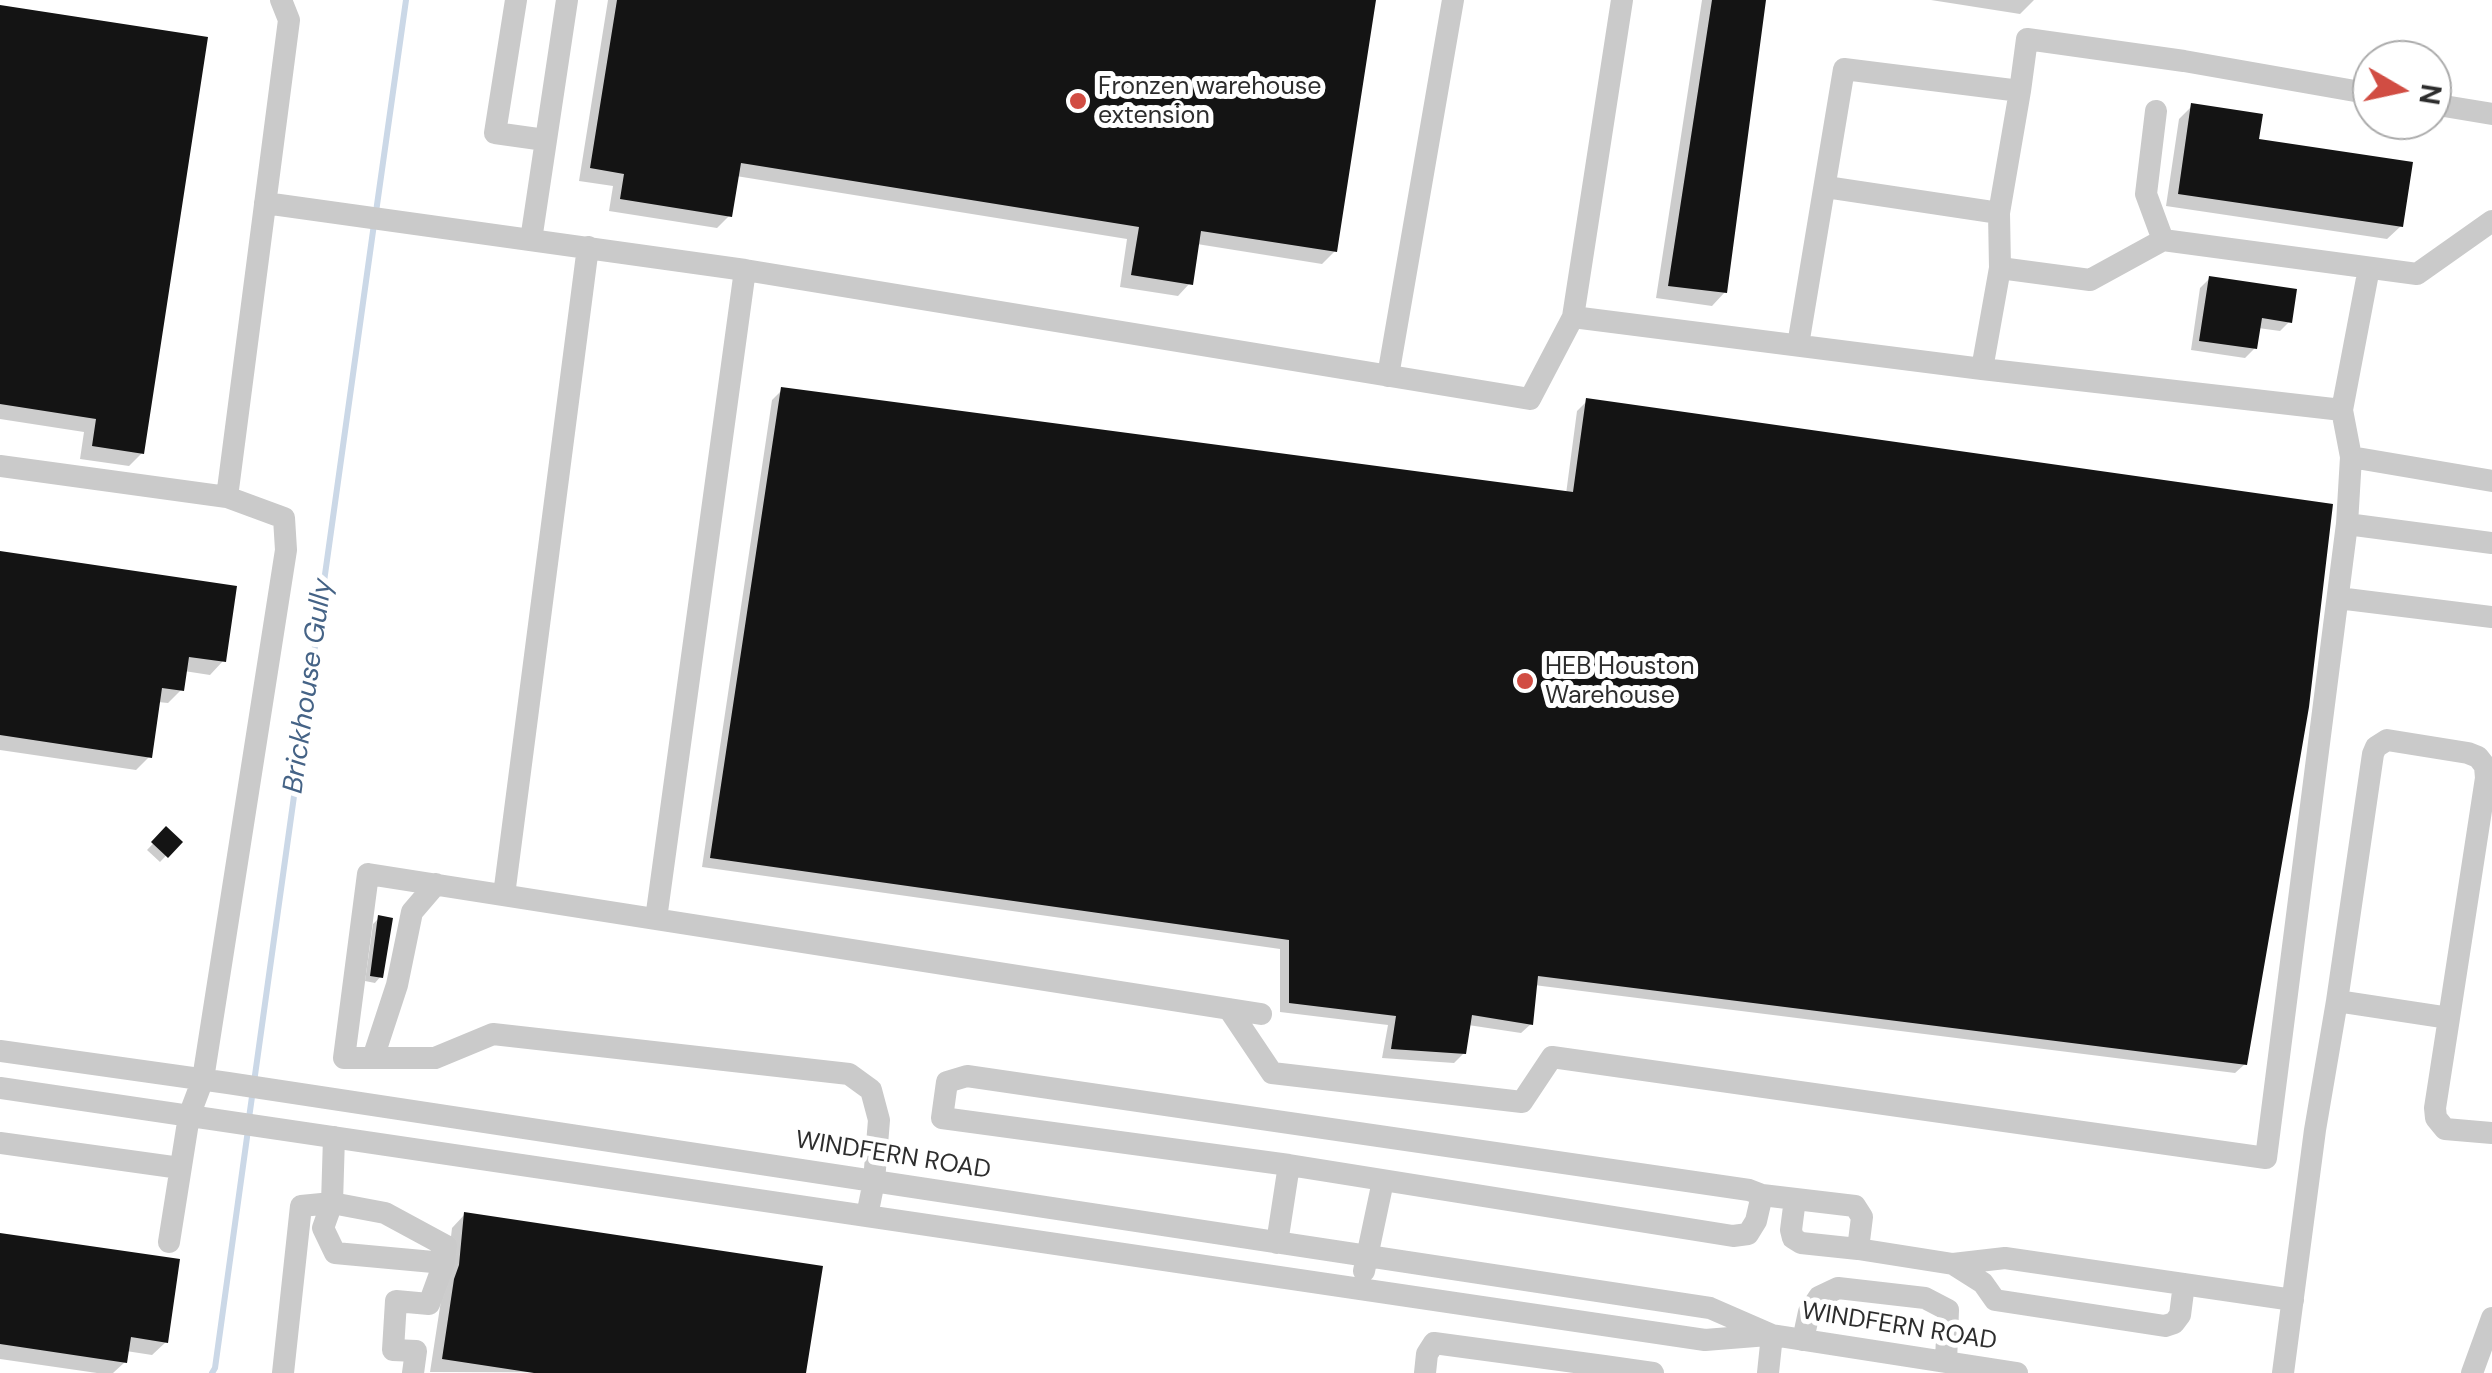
<!DOCTYPE html>
<html>
<head>
<meta charset="utf-8">
<style>
	body { margin:0 }
	#map { position:relative; width:2492px; height:1373px; overflow:hidden; background:#fff; font-family:"DM Sans",sans-serif }
	canvas { display:block }
	.north { position:absolute; left:2352px; top:40px; width:100px; height:100px; box-sizing:border-box; background:#fff; border:2px solid #ababab; border-radius:50%; rotate:99deg; font-size:28px; font-weight:700; line-height:40px; text-align:center; color:#2d2d2d }
	.north::after { content:''; display:block; margin:auto; width:35px; height:45px; background:#d14d43; clip-path:polygon(50% 0,100% 100%,50% 72%,0 100%) }
</style>
</head>
<body>
<div id="map">
<canvas width="2492" height="1373"></canvas>
<div class="north">N</div>
</div>
<script>
const ctx = document.querySelector('canvas').getContext('2d');
ctx.lineJoin = 'round';
function fillPath(path, color) {
  ctx.fillStyle = color;
  ctx.fill(path, 'evenodd');
}
function toPath(rows) {
  const path = new Path2D();
  for (const r of rows) {
    path.moveTo(r[0], r[1]);
    for (let i = 2; i < r.length; i += 2) path.lineTo(r[i], r[i + 1]);
  }
  return path;
}
function stroke(path, color, width, dash) {
  ctx.strokeStyle = color;
  ctx.lineWidth = width;
  ctx.lineCap = dash ? 'butt' : 'round';
  ctx.setLineDash(dash || []);
  ctx.stroke(path);
}
function write(font, color, halo, rows, align = 'center') {
  ctx.font = font + ' "DM Sans",sans-serif';
  ctx.lineWidth = 10;
  ctx.setLineDash([]);
  ctx.textBaseline = 'middle';
  ctx.strokeStyle = halo;
  ctx.fillStyle = color;
  for (const [text, x, y, turn = 0] of rows) {
    ctx.save();
    ctx.translate(x, y);
    ctx.rotate((+turn || 0) * Math.PI / 180);
    ctx.textAlign = isNaN(turn) ? turn : align;
    if (halo) ctx.strokeText(text, 0, 0);
    ctx.fillText(text, 0, 0);
    ctx.restore();
  }
}
const shadow = toPath([
	[608,0,1374,0,1335,251,1322,264,1197,244,1190,283,1178,296,1120,287,1127,239,736,176,730,215,717,228,609,211,613,186,579,181],
	[1702,0,1764,0,1725,292,1712,306,1656,298],
	[1931,0,2034,0,2020,14],
	[0,8,142,453,129,466,80,459,84,432,0,419],
	[2192,106,2401,226,2387,239,2166,206,2179,119],
	[2210,278,2290,321,2280,331,2258,328,2255,348,2245,358,2191,350,2200,288],
	[782,390,1566,494,1577,411,1587,401,2245,1064,2235,1073,1534,985,1531,1024,1521,1033,1468,1025,1464,1053,1454,1063,1382,1058,1388,1025,1280,1012,1280,949,702,867,772,400],
	[0,553,223,661,210,675,184,671,181,690,168,703,158,702,150,756,136,770,0,750],
	[166,830,179,842,160,862,147,850],
	[379,918,381,976,375,983,365,981,373,924],
	[465,1214,804,1373,430,1372,442,1294,446,1280,452,1228],
	[0,1235,166,1342,152,1355,126,1351,125,1362,113,1373,97,1373,0,1359]
]);
const stream = toPath([
	[376,212,406,0],
	[249,1118,374,224],
	[212,1373,215,1368,248,1130]
]);
const building = toPath([
	[617,0,1376,0,1337,252,1201,231,1193,285,1131,275,1139,227,741,163,732,217,620,199,624,174,590,168],
	[1712,0,1766,0,1727,293,1668,286],
	[0,5,208,37,144,454,92,446,96,419,0,404],
	[2191,103,2263,114,2259,139,2413,162,2403,227,2178,194],
	[2209,276,2297,289,2292,323,2262,318,2257,349,2199,341],
	[781,387,1573,492,1586,398,2333,504,2309,707,2247,1065,1538,976,1533,1025,1472,1015,1466,1054,1391,1049,1396,1016,1289,1003,1289,940,710,858],
	[0,551,237,586,226,662,189,657,184,691,162,688,152,758,0,735],
	[166,826,183,842,168,858,151,842],
	[378,915,393,918,383,978,370,976],
	[464,1212,823,1266,806,1373,534,1373,442,1359,454,1279,459,1265],
	[0,1233,180,1259,168,1343,131,1337,127,1363,0,1344]
]);
const minor = toPath([
	[516,0,495,133,545,140],
	[1622,0,1573,317,1982,369,2342,410],
	[2020,91,2027,39,2184,61,2372,94],
	[2432,104,2492,114],
	[2156,111,2146,194,2163,240],
	[1826,187,1999,213],
	[265,203,745,270,1530,399,1573,317],
	[531,240,567,0],
	[2000,268,2090,280,2163,240,2417,274,2492,221],
	[1798,345,1844,69,2020,91,1999,213,2000,268,1982,369],
	[1388,376,1453,0],
	[2351,457,2492,481],
	[0,466,227,497],
	[2347,524,2492,543],
	[2338,598,2492,617],
	[504,895,588,247],
	[656,919,745,270],
	[1229,1009,1272,1073,1522,1102,1552,1057,2266,1158,2347,524,2351,457,2342,410,2369,268],
	[2449,1018,2337,1001,2373,754,2376,747,2387,740,2468,753,2478,757,2485,766,2486,778,2449,1018,2435,1108,2436,1118,2445,1129,2492,1133],
	[0,1051,228,1083,1710,1308,1772,1335,2017,1373],
	[373,1058,397,985,412,912,436,884],
	[0,1088,1705,1340,1768,1335],
	[334,1137,332,1203,323,1228,335,1253,444,1263],
	[0,1143,180,1168],
	[1762,1195,1756,1221,1748,1234,1733,1236,1289,1165,942,1118,947,1082,967,1076,1749,1190,1762,1195,1855,1206,1862,1217,1858,1249,1953,1264,2005,1258,2293,1300],
	[1795,1199,1791,1230,1793,1238,1801,1243,1858,1249],
	[867,1216,874,1181,879,1120,871,1090,849,1074,493,1034,435,1058,344,1058,368,874,1261,1014],
	[169,1242,189,1116,203,1079,286,550,284,518,227,497,289,20,281,0],
	[1277,1243,1289,1165],
	[1953,1264,1983,1283,1995,1300,2165,1326,2174,1323,2180,1315,2184,1284],
	[1364,1271,1383,1181],
	[1803,1340,1809,1312,1819,1297,1838,1288,1925,1298,1948,1310,1946,1362],
	[1604,1366,1653,1373],
	[283,1373,301,1206,332,1203,385,1213,446,1246,444,1263,429,1304,396,1301,393,1350,416,1351,413,1373],
	[1425,1373,1427,1354,1434,1343,1604,1366,1613,1373],
	[1768,1373,1772,1335],
	[2283,1373,2315,1130,2337,1001],
	[2472,1373,2492,1318]
]);
const markers = [
	[1078,101,10,"#d14d43"],
	[1525,681,10,"#d14d43"]
];
const poiNames = [
	["Fronzen warehouse",1098,87],
	["extension",1098,116],
	["HEB Houston",1545,667],
	["Warehouse",1545,696]
];
const streetNames = [
	["WINDFERN ROAD",893,1156,9],
	["WINDFERN ROAD",1899,1327,9]
];
const waterNames = [
	["Brickhouse Gully",309,686,-82]
];
fillPath(shadow, '#0003');
stroke(stream, '#cbd8e7', 6);
fillPath(building, '#141414');
stroke(minor, '#cacaca', 22);
for (const [x, y, r, color] of markers) {
  const dot = new Path2D();
  dot.arc(x, y, r, 0, 2 * Math.PI);
  ctx.fillStyle = color;
  ctx.fill(dot);
  stroke(dot, '#fff', 4);
}
write('25px', '#2d2d2d', '#fff', poiNames, 'left');
write('25px', '#2d2d2d', '#fff', streetNames);
write('italic 28px', '#456386', '#fff', waterNames);
</script>
</body>
</html>
